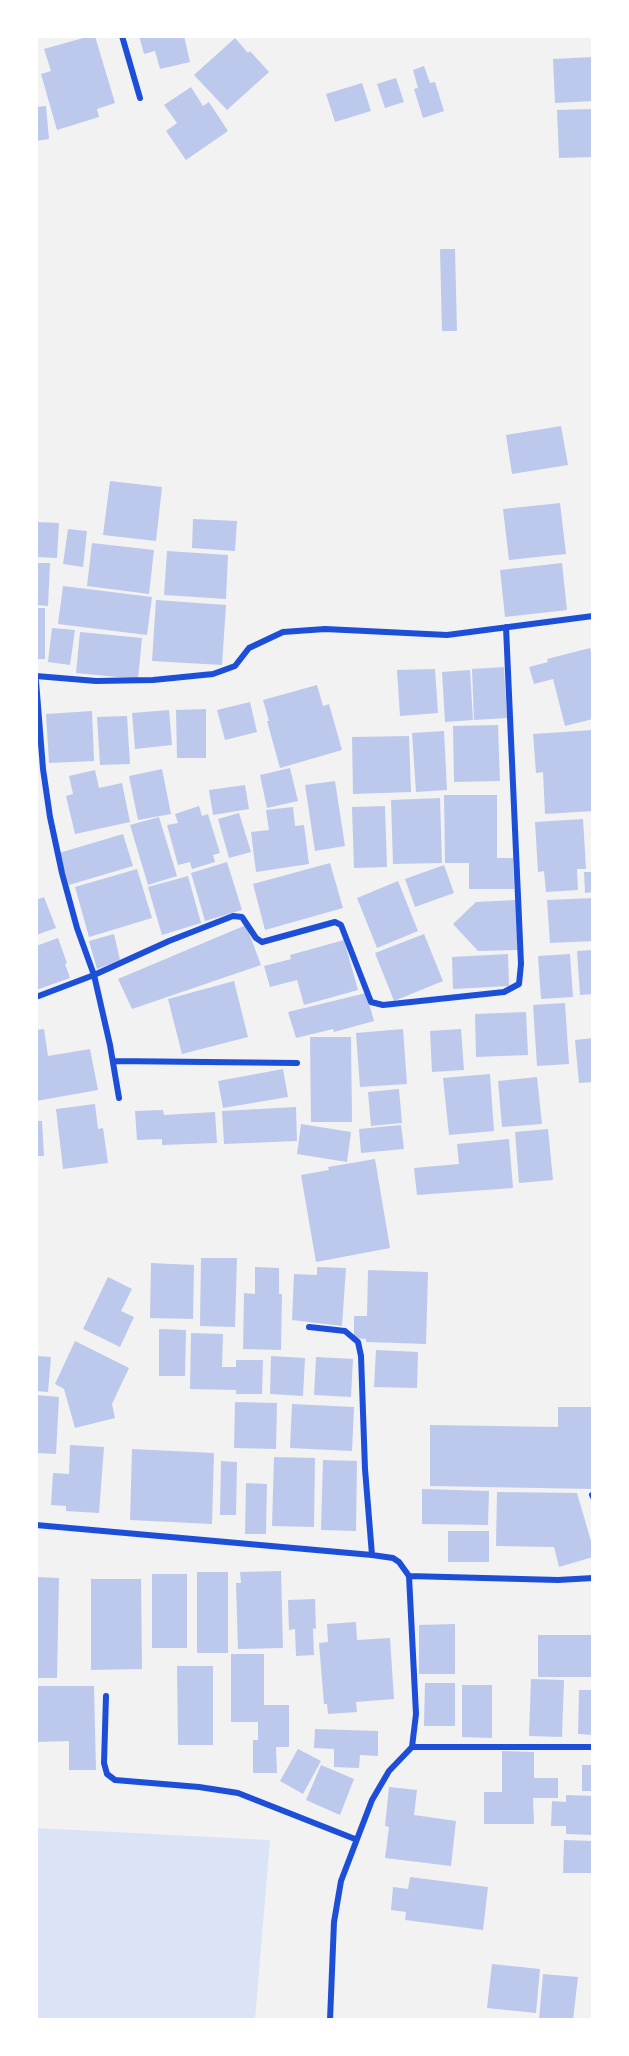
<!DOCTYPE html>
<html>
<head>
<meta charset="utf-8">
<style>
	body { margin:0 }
	#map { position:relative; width:629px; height:2056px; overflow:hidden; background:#f2f2f2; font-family:"PT Sans",sans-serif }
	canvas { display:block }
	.frame { position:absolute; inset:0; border:38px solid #fff; pointer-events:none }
</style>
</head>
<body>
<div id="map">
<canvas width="629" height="2056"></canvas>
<div class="frame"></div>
</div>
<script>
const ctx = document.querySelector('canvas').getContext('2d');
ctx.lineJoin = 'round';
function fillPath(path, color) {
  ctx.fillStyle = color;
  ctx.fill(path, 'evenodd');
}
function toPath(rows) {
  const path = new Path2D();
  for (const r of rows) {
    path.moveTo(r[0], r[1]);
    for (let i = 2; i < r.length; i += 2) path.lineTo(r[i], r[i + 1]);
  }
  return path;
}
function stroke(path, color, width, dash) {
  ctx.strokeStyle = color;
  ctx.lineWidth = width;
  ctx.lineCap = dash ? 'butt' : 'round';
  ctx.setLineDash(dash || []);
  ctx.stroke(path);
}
const green = toPath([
	[36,1828,270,1840,255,2020,36,2020]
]);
const building = toPath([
	[90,36,95,36,115,103,97,109,99,117,57,130,41,74,51,71,44,49],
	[139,36,184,36,190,62,160,69,155,51,144,54],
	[235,38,248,53,250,51,269,72,227,110,194,75],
	[593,57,593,101,555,103,553,59],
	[424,66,430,83,435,82,444,111,423,118,414,89,418,88,413,70],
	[396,78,404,102,385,108,377,84],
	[362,83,371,111,335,122,326,94],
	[191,87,203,106,209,102,228,131,186,160,166,131,177,123,164,105],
	[46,106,49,139,36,141,36,107],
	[593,109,593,157,559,158,557,110],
	[440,249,455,249,457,331,442,331],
	[561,426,568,465,512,474,506,435],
	[110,481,162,487,156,541,103,535],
	[560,503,566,554,509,560,503,509],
	[193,519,237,521,235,551,192,548],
	[36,522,59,523,57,558,36,557],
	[68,529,87,531,83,567,63,564],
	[92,543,154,550,149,594,87,586],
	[167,551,228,555,226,599,164,595],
	[36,563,50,563,48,606,36,605],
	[562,563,567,610,505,617,500,570],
	[63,586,152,597,147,635,58,624],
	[156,600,226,605,222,665,152,661],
	[36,608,45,608,45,659,36,659],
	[52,628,75,630,70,665,48,662],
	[80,632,142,638,138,679,76,673],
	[590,648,593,660,593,719,565,726,553,679,534,684,529,667,548,662,547,659],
	[504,667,507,718,474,720,472,669],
	[435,669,438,713,400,716,397,670],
	[470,670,473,720,445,722,442,672],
	[317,685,323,706,329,704,342,750,280,768,267,721,269,721,263,700],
	[250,702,257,732,225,740,217,710],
	[206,709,206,758,177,758,176,710],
	[169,710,172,745,135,749,132,713],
	[92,711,94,761,49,763,46,714],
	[127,716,130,764,100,765,97,717],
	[498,725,500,781,454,782,453,726],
	[593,730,593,811,545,814,543,772,536,773,533,734],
	[444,731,447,790,416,792,412,733],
	[409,736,411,792,353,794,352,737],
	[290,768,298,801,267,808,260,775],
	[162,769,171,814,138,820,129,776],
	[95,770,99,788,122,783,130,822,75,834,66,796,73,794,69,776],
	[335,781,345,846,315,851,305,785],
	[245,785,249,809,213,815,209,790],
	[444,795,497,795,497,858,513,858,514,889,469,889,469,863,445,863],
	[440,798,442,863,393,864,391,800],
	[199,806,202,816,208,814,220,853,213,855,215,862,192,869,190,862,178,865,167,825,178,823,175,814],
	[385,806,387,867,354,868,352,807],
	[293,807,295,826,304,825,309,864,256,872,251,832,269,830,266,810],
	[239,813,251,852,229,858,218,819],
	[159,817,177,876,148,885,130,825],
	[583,819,586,869,577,869,578,890,546,892,544,871,538,872,535,822],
	[123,834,133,866,69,885,59,853],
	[227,862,242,910,205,921,191,873],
	[330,863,343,908,265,930,253,884],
	[444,865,454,893,415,907,405,879],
	[137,869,152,918,89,937,75,887],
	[584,872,593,872,593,892,585,893],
	[188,876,201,923,162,935,148,887],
	[398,881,418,931,377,948,357,898],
	[44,897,56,928,36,935,36,900],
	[593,898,593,941,550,943,547,900],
	[516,900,518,950,478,951,453,924,476,902],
	[246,925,261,965,132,1009,118,979],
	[114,934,120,960,97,969,89,941],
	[424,934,443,981,394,1001,375,953],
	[58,938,67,963,65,964,70,978,36,990,36,946],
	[344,940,358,990,304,1005,297,980,270,987,264,966,291,959,290,955],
	[593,950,593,994,580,995,577,951],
	[508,954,509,986,453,989,452,957],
	[570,954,573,997,541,999,538,956],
	[234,981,248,1037,182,1054,168,999],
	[366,993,374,1021,334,1032,333,1029,296,1038,288,1012],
	[565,1003,569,1064,537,1066,533,1005],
	[526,1012,528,1055,476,1057,475,1014],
	[44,1029,48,1056,90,1049,98,1090,36,1101,36,1030],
	[403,1029,407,1084,360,1087,356,1033],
	[461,1029,464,1070,432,1072,430,1031],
	[310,1037,351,1037,352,1122,311,1122],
	[593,1038,593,1082,579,1083,575,1040],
	[283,1069,288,1097,223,1108,218,1081],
	[490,1074,494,1131,449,1135,443,1078],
	[537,1077,542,1124,502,1127,498,1081],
	[399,1089,402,1123,371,1126,368,1092],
	[95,1104,98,1129,103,1128,108,1163,63,1169,56,1109],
	[296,1107,297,1141,224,1144,222,1111],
	[163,1110,164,1115,215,1112,217,1143,162,1145,162,1139,137,1140,135,1111],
	[36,1121,42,1121,44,1156,36,1156],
	[301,1124,351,1132,347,1162,297,1154],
	[401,1125,404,1149,361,1153,359,1129],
	[548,1129,553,1180,519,1183,515,1132],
	[509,1139,513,1188,417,1195,414,1168,459,1164,457,1144],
	[375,1159,390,1248,316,1262,301,1175,329,1170,328,1167],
	[201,1258,237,1258,235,1327,200,1326],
	[151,1263,194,1265,193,1319,150,1318],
	[255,1267,279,1268,279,1294,282,1294,281,1350,243,1349,244,1293,255,1294],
	[317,1267,346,1268,342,1326,292,1320,294,1274,317,1275],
	[368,1270,428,1272,426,1344,366,1342,366,1339,354,1338,354,1316,367,1316],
	[108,1277,132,1289,121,1311,134,1317,120,1347,83,1329],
	[159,1329,186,1330,185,1376,159,1376],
	[191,1333,223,1334,222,1367,236,1367,236,1360,263,1360,262,1394,236,1394,236,1390,190,1389],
	[75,1341,129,1368,112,1404,115,1418,75,1428,64,1389,55,1384],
	[376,1350,418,1352,417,1388,374,1387],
	[36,1356,51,1357,48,1392,36,1391],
	[271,1356,305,1358,303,1396,270,1394],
	[316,1357,353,1359,351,1397,314,1395],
	[36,1395,59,1397,56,1454,36,1453],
	[235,1402,277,1403,276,1449,234,1448],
	[292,1404,354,1407,352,1451,290,1448],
	[558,1407,593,1407,593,1489,430,1486,430,1425,558,1427],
	[70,1445,104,1447,99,1513,66,1511,66,1506,51,1505,53,1473,69,1474],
	[132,1449,214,1453,212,1524,130,1520],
	[274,1457,315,1458,314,1527,272,1526],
	[323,1460,357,1461,356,1531,321,1530],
	[221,1461,237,1462,236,1515,220,1515],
	[246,1483,267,1484,266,1534,245,1534],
	[422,1489,489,1491,488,1525,422,1524],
	[497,1492,577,1493,593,1548,593,1557,559,1567,554,1547,496,1546],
	[448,1531,489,1531,489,1562,448,1562],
	[281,1571,283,1648,238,1649,236,1583,241,1583,240,1572],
	[197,1572,228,1572,228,1653,197,1653],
	[152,1574,187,1574,187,1648,152,1648],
	[36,1577,59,1578,57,1678,36,1678],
	[91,1579,141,1579,142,1669,91,1670],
	[315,1599,316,1629,313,1628,314,1655,296,1656,295,1629,289,1630,288,1600],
	[356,1622,357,1640,390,1638,394,1699,356,1702,357,1712,328,1714,327,1704,324,1704,319,1643,328,1642,327,1624],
	[455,1624,455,1674,419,1674,419,1625],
	[538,1635,593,1635,593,1677,538,1677],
	[231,1654,264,1654,264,1705,289,1705,289,1747,276,1747,277,1773,253,1773,253,1740,258,1740,258,1722,231,1722],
	[177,1666,213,1666,213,1745,178,1745],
	[531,1679,564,1680,562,1737,529,1736],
	[425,1683,455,1683,455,1726,424,1726],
	[462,1685,492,1685,492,1738,462,1737],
	[36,1686,94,1686,96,1770,69,1770,69,1741,36,1742],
	[579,1690,593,1690,593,1735,578,1734],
	[315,1729,378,1731,378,1756,360,1755,359,1768,334,1767,334,1749,314,1748],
	[298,1749,321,1761,303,1794,280,1781],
	[502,1751,534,1752,534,1778,558,1778,558,1798,533,1798,534,1824,484,1824,484,1792,502,1792],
	[321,1765,354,1779,340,1815,306,1800],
	[582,1765,593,1765,593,1791,582,1791],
	[389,1787,417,1790,414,1815,456,1821,451,1866,385,1858,389,1827,385,1826],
	[566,1795,593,1796,593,1835,566,1834,566,1826,551,1826,552,1801,566,1802],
	[564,1840,593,1841,593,1873,563,1873],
	[410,1877,488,1887,483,1930,405,1920,406,1912,391,1910,393,1887,408,1889],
	[492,1964,540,1969,536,2013,487,2008],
	[543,1974,578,1977,573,2020,539,2020]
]);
const minor = toPath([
	[122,36,140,98],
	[36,676,96,681,153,680,213,674,235,666,249,648,283,632,325,629,447,635,593,616],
	[36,681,43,769,50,817,62,873,77,928,94,975,110,1045,119,1098],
	[36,997,94,975,169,941,233,916,242,917,256,938,262,942,335,922,341,925,371,1002,383,1005,504,992,519,984,521,964,506,627],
	[113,1061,297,1063],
	[309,1327,345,1331,358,1342,361,1356,365,1469,372,1555],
	[592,1495,593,1497],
	[36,1525,372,1555,393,1558,399,1562,409,1576,416,1714,412,1747,389,1771,372,1800,341,1881,334,1922,330,2020],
	[409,1576,558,1580,593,1578],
	[106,1696,104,1763,107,1774,115,1780,199,1787,238,1793,355,1839],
	[412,1747,593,1747]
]);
fillPath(green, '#dbe4f7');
fillPath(building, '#bdc9ec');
stroke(minor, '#1d4ed8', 6);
</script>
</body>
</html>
